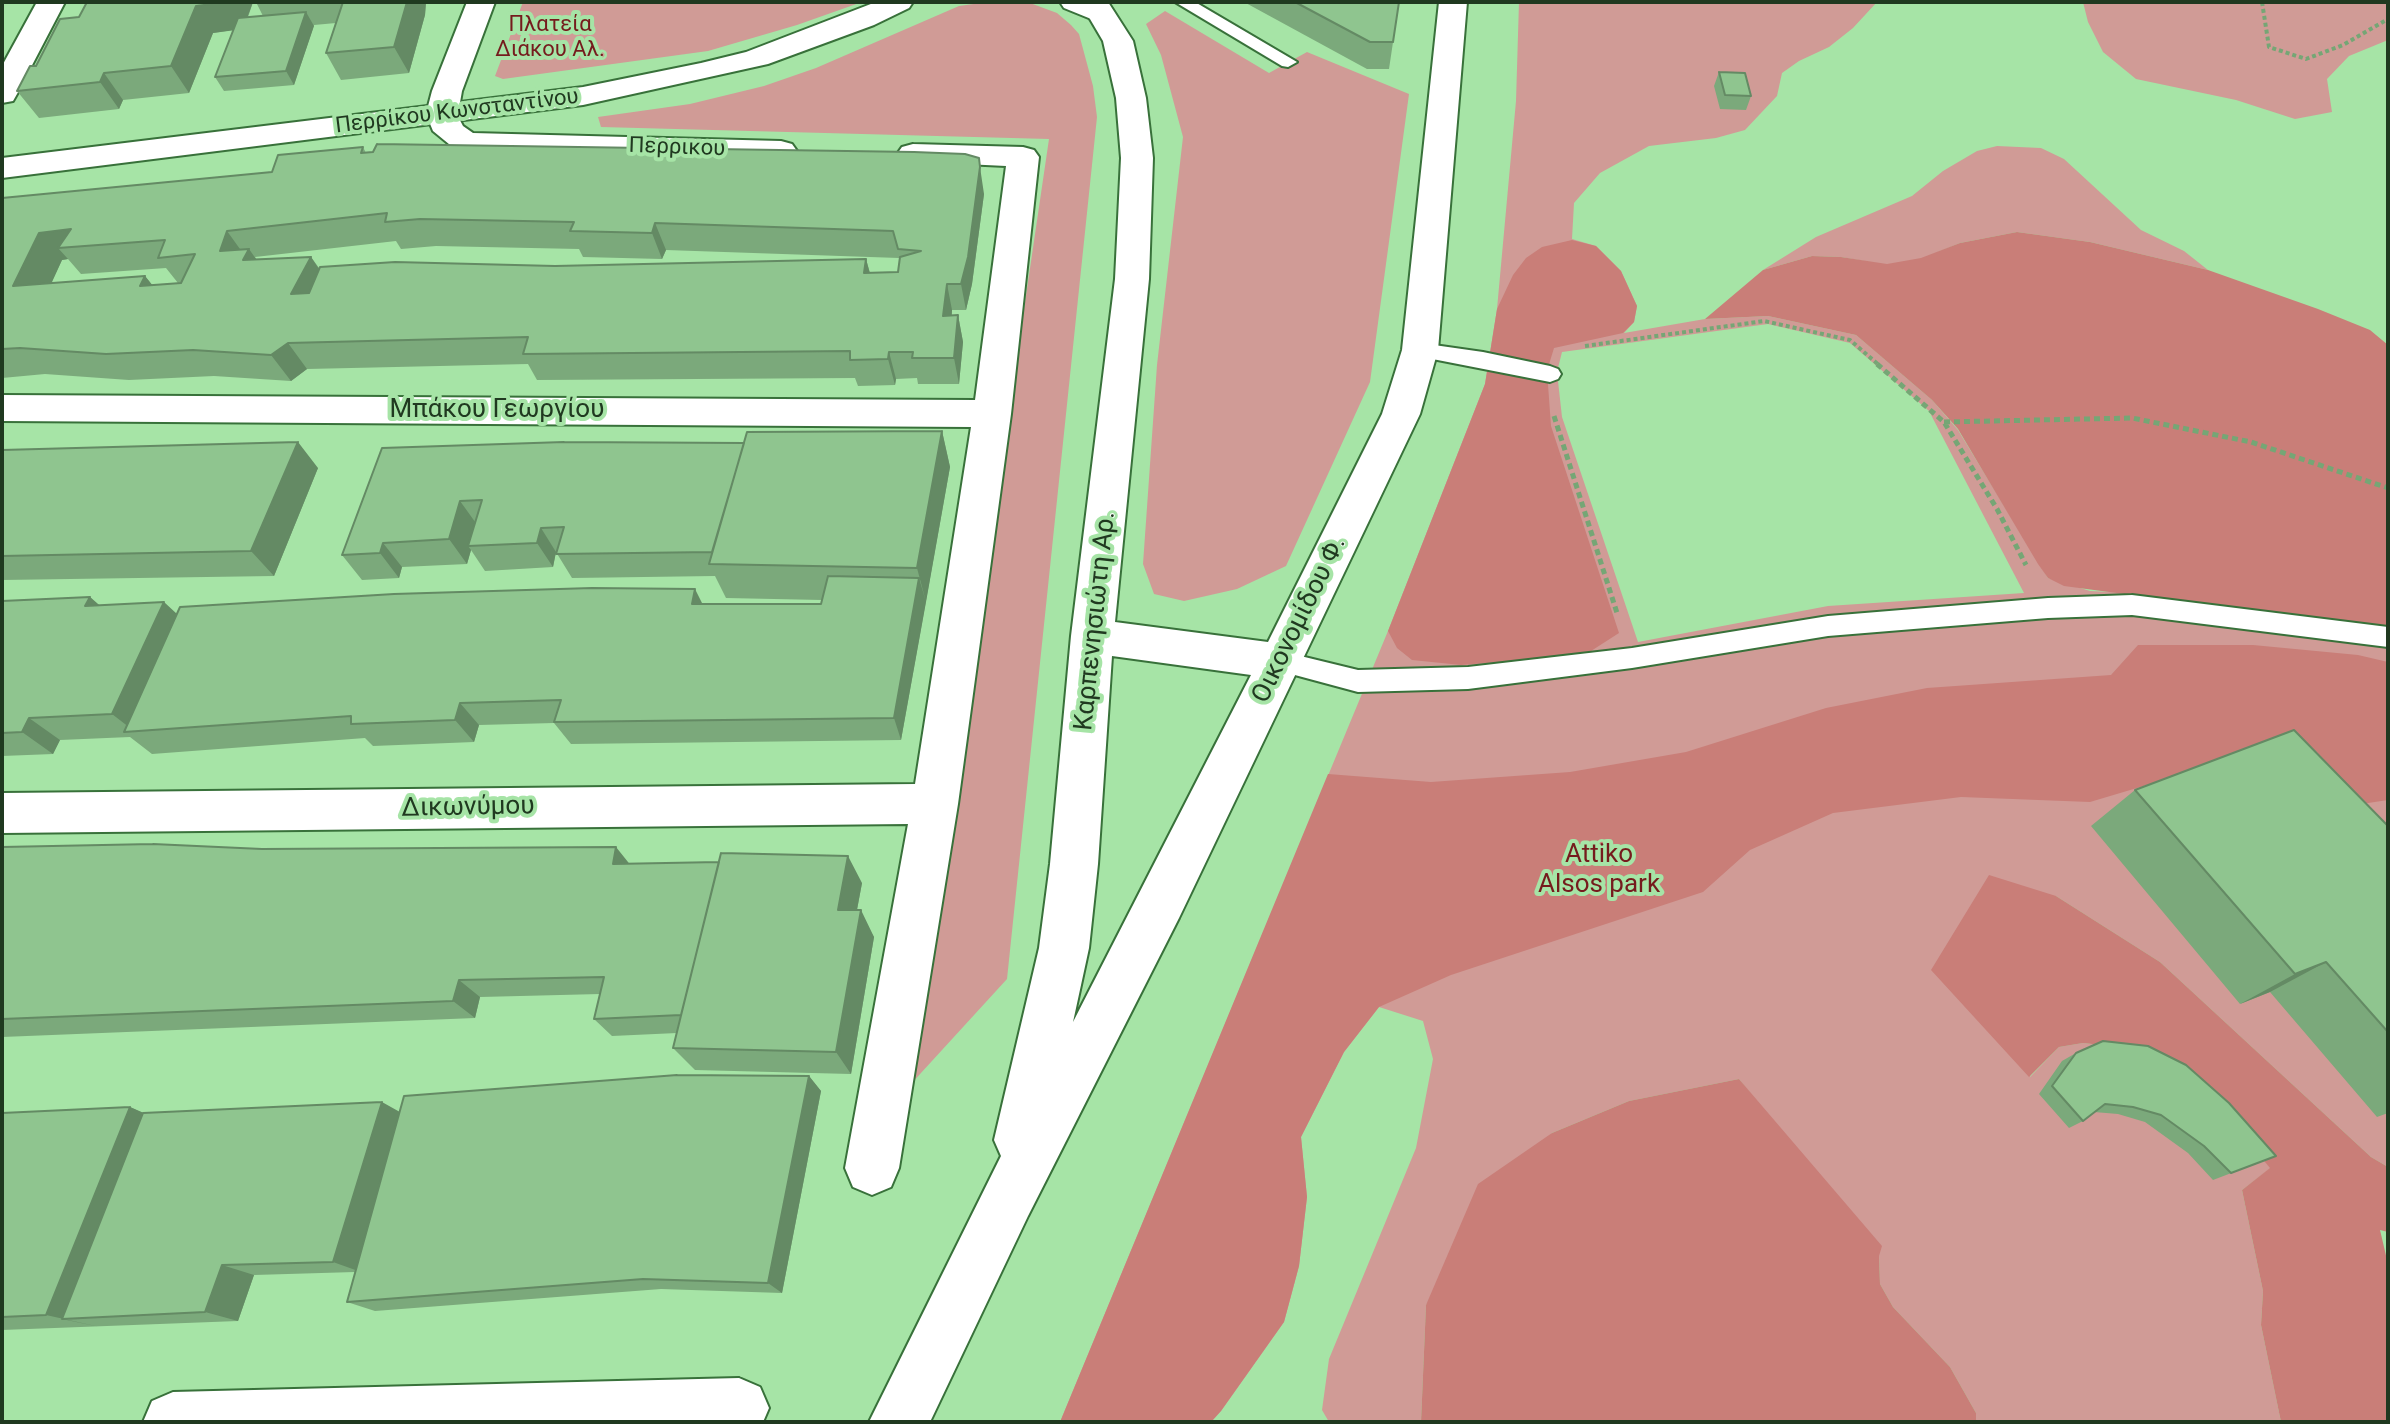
<!DOCTYPE html>
<html>
<head>
<meta charset="utf-8">
<style>
	body { margin:0 }
	#map { position:relative; width:2390px; height:1424px; overflow:hidden; background:#a6e4a6; font-family:Roboto,sans-serif }
	canvas { display:block }
	.frame { position:absolute; inset:0; border:4px solid #203920; pointer-events:none }
</style>
</head>
<body>
<div id="map">
<canvas width="2390" height="1424"></canvas>
<div class="frame"></div>
</div>
<script>
const ctx = document.querySelector('canvas').getContext('2d');
ctx.lineJoin = 'round';
function fillPath(path, color) {
  ctx.fillStyle = color;
  ctx.fill(path, 'evenodd');
}
function toPath(rows) {
  const path = new Path2D();
  for (const r of rows) {
    path.moveTo(r[0], r[1]);
    for (let i = 2; i < r.length; i += 2) path.lineTo(r[i], r[i + 1]);
  }
  return path;
}
function stroke(path, color, width, dash) {
  ctx.strokeStyle = color;
  ctx.lineWidth = width;
  ctx.lineCap = dash ? 'butt' : 'round';
  ctx.setLineDash(dash || []);
  ctx.stroke(path);
}
function write(font, color, halo, rows, align = 'center') {
  ctx.font = font + ' Roboto,sans-serif';
  ctx.lineWidth = 8;
  ctx.setLineDash([]);
  ctx.textBaseline = 'middle';
  ctx.strokeStyle = halo;
  ctx.fillStyle = color;
  for (const [text, x, y, turn = 0] of rows) {
    ctx.save();
    ctx.translate(x, y);
    ctx.rotate((+turn || 0) * Math.PI / 180);
    ctx.textAlign = isNaN(turn) ? turn : align;
    if (halo) ctx.strokeText(text, 0, 0);
    ctx.fillText(text, 0, 0);
    ctx.restore();
  }
}
const green = toPath([
	[523,2,862,2,797,25,708,51,503,79,495,76],
	[988,2,1030,3,1057,13,1071,25,1079,34,1093,86,1097,117,1007,979,910,1085,1049,139,601,127,598,117,690,104,764,86,816,68,959,6],
	[1519,2,1877,2,1853,28,1829,47,1799,61,1782,73,1777,96,1745,130,1716,138,1649,146,1600,173,1574,203,1572,239,1596,246,1621,271,1637,306,1634,322,1624,333,1705,319,1768,316,1856,335,1932,400,1958,430,2048,578,2090,591,2132,593,2388,629,2388,1167,2371,1157,2160,962,2056,896,2030,1077,2059,1047,2083,1043,2137,1049,2220,1108,2271,1168,2242,1190,2263,1291,2261,1325,2281,1422,1976,1422,1976,1413,1950,1367,1893,1307,1880,1284,1879,1256,1739,1079,1629,1101,1552,1133,1426,1305,1421,1422,1329,1422,1322,1410,1329,1359,1416,1148,1433,1059,1423,1021,1379,1007,1344,1052,1301,1137,1307,1197,1299,1266,1284,1322,1221,1411,1211,1422,1060,1422,1388,631,1485,384,1497,309,1516,101],
	[1768,324,1850,343,1929,411,2024,593,1828,606,1638,642,1562,417,1557,372,1562,352],
	[2083,2,2388,2,2388,40,2349,56,2327,79,2332,112,2295,119,2236,100,2136,79,2103,52,2088,22],
	[1165,11,1269,73,1307,52,1409,94,1370,382,1286,566,1237,589,1184,601,1154,594,1143,564,1157,365,1183,137,1161,55,1146,24],
	[1997,146,2041,148,2064,159,2141,230,2184,251,2208,270,2090,242,2017,232,1960,243,1921,259,1887,265,1841,257,1812,256,1763,270,1816,237,1912,196,1943,171,1977,151]
]);
const forest = toPath([
	[2017,232,2090,242,2208,270,2318,309,2370,330,2388,345,2388,629,2064,586,2048,578,2038,564,1958,429,1932,400,1856,335,1768,316,1705,319,1763,270,1812,256,1841,257,1887,264,1921,258,1960,243],
	[1572,240,1596,246,1621,271,1637,306,1634,322,1623,333,1554,348,1547,371,1551,426,1619,633,1591,651,1552,658,1461,665,1412,660,1397,648,1388,631,1485,384,1497,309,1513,275,1526,258,1542,247],
	[2138,645,2253,645,2358,655,2388,662,2388,800,2302,813,2251,754,2090,802,1961,797,1833,813,1750,850,1703,892,1451,975,1379,1007,1344,1052,1301,1137,1307,1197,1299,1266,1284,1322,1221,1411,1211,1422,1060,1422,1328,774,1431,782,1570,772,1686,752,1826,708,1927,688,2111,675],
	[1989,875,2056,896,2160,962,2371,1157,2388,1167,2388,1232,2380,1230,2388,1264,2388,1422,2281,1422,2261,1325,2263,1291,2242,1190,2270,1168,2220,1108,2137,1049,2083,1043,2059,1047,2029,1077,1931,970],
	[1739,1079,1882,1246,1879,1256,1880,1284,1893,1307,1950,1367,1976,1413,1976,1422,1421,1422,1426,1305,1478,1184,1552,1133,1629,1101]
]);
const pathFar1 = toPath([
	[2262,2,2269,47,2306,59,2343,45,2388,19],
	[1585,346,1764,321,1850,340,1880,366]
]);
const path = toPath([
	[1877,364,1944,422,1997,509,2026,565],
	[1554,416,1618,616],
	[1944,422,2132,418,2251,442,2388,488]
]);
const service = toPath([
	[1175,2,1195,2,1297,62,1288,67,1282,66,1175,2],
	[1420,343,1483,352,1550,366,1558,369,1561,374,1558,379,1550,382,1412,355,1409,350,1412,345,1420,343],
	[2132,595,2388,627,2388,647,2132,615,2048,618,1828,636,1632,668,1468,689,1358,692,1280,671,1271,668,1267,661,1271,654,1280,651,1358,670,1468,667,1632,648,1828,616,2048,598,2132,595]
]);
const minor = toPath([
	[442,105,453,107,463,126,473,133,781,141,792,144,797,151,792,158,781,161,466,152,455,149,433,131,426,114,431,107,442,105],
	[913,144,1023,147,1034,150,1039,157,1011,414,958,804,899,1168,891,1187,872,1195,853,1187,845,1168,908,824,2,833,2,793,915,784,971,427,2,421,2,395,975,400,1006,166,902,161,897,154,902,147,913,144],
	[739,1378,760,1387,769,1408,763,1422,143,1422,152,1401,173,1392,739,1378]
]);
const tertiary = toPath([
	[37,2,65,2,17,94,13,101,2,103,2,66,37,2],
	[467,2,495,2,462,91,458,114,453,121,442,123,431,121,426,114,432,91,467,2],
	[1080,2,1108,2,1133,41,1146,98,1153,158,1149,279,1115,622,1268,642,1382,414,1402,350,1439,2,1467,2,1438,350,1420,414,1179,918,1028,1216,930,1422,869,1422,1001,1156,994,1140,1039,948,1050,864,1071,636,1115,279,1121,158,1116,98,1103,41,1080,2],
	[1112,656,1251,675,1073,1022,1089,948,1098,864,1112,656]
]);
const secondary = toPath([
	[876,2,913,2,909,8,874,25,768,64,583,105,2,178,2,158,583,87,701,63,746,52,876,2],
	[1060,2,1098,2,1111,8,1115,14,1111,20,1101,23,1064,8,1060,2]
]);
const wall = toPath([
	[253,2,248,17,263,16,256,2,426,2,425,15,409,73,341,80,326,53,336,23,314,25,294,85,224,91,215,77,233,30,213,33,189,93,123,100,119,109,39,118,17,91,36,66,79,17],
	[1244,2,1399,2,1389,69,1367,69],
	[1719,72,1751,96,1746,110,1720,109,1714,86],
	[363,147,366,153,984,194,972,284,966,310,952,310,952,316,958,315,963,342,959,384,918,384,917,378,896,379,895,385,858,386,855,378,537,380,528,364,307,369,291,381,214,376,129,380,45,374,2,378,2,198,272,172],
	[396,241,401,249,436,246,579,249,583,257,662,259,666,250,899,258,900,260,898,272,870,273,866,259,555,266,319,268,311,257,257,260,255,257],
	[68,259,81,274,166,268,178,283,152,285,145,276,51,283,62,260],
	[942,431,950,467,901,740,571,744,554,723,479,725,474,742,373,746,365,738,152,754,130,737,60,740,53,754,2,756,2,601,90,597,99,605,177,614,702,604,821,604,822,600,726,598,715,576,572,578,556,552,553,567,485,571,471,550,467,564,402,567,399,578,362,580,342,555,382,448,744,443],
	[2,450,15,450,318,468,274,576,2,580],
	[2135,790,2388,826,2388,1113,2377,1117,2270,992,2240,1004,2091,826],
	[2,847,262,849,630,864,862,883,857,910,874,937,851,1074,695,1070,673,1048,677,1033,612,1036,594,1019,600,994,480,997,475,1018,2,1037],
	[2076,1053,2276,1156,2213,1180,2188,1153,2145,1122,2118,1114,2094,1112,2083,1121,2069,1128,2039,1094,2062,1061],
	[809,1076,821,1091,782,1293,661,1289,375,1311,347,1302,355,1272,254,1275,238,1321,2,1330,2,1113,130,1107,143,1113,400,1112]
]);
const shadedWall = toPath([
	[227,2,253,2,243,29,213,33,189,93,171,66,196,6],
	[407,2,426,2,425,15,409,73,394,47],
	[306,12,314,26,294,85,286,71],
	[104,73,123,100,119,109,100,82],
	[980,167,984,194,972,284,966,310,961,284],
	[655,223,666,250,662,259,652,233],
	[71,229,58,248,68,259,62,260,38,313,13,286,39,233],
	[227,231,245,256,249,249,268,276,220,251],
	[311,257,329,284,310,321,291,294],
	[866,259,873,285,864,273],
	[145,276,166,302,140,286],
	[947,284,952,310,949,342,943,316],
	[958,315,963,342,959,384,954,358],
	[288,343,307,369,291,381,271,355],
	[889,352,896,379,895,385,888,359],
	[942,431,950,467,926,602,917,568],
	[298,442,318,468,274,576,251,551],
	[460,501,478,526,468,546,471,550,467,564,449,539],
	[541,528,556,552,553,567,537,543],
	[383,543,402,567,399,578,380,553],
	[919,578,926,602,901,740,894,718],
	[695,589,707,613,692,604],
	[90,597,117,621,85,606],
	[164,602,190,626,134,731,112,714],
	[460,703,479,725,474,742,455,720],
	[29,718,60,740,53,754,22,732],
	[616,847,632,867,613,864],
	[848,856,862,883,852,936,838,910],
	[861,910,874,937,851,1074,836,1052],
	[2326,962,2270,992,2240,1004,2295,974],
	[459,980,480,997,475,1018,453,1001],
	[809,1076,821,1091,782,1293,768,1283],
	[382,1102,407,1116,361,1272,333,1262],
	[130,1107,176,1127,62,1319,100,1327,46,1315],
	[222,1265,254,1275,238,1321,205,1312]
]);
const building = toPath([
	[87,2,227,2,196,6,171,66,104,73,100,82,17,91,30,66,36,66,60,19,79,17,87,2],
	[343,2,407,2,394,47,326,53,343,2],
	[1295,2,1399,2,1393,42,1370,42,1295,2],
	[306,12,286,71,215,77,238,18,306,12],
	[1719,72,1745,73,1751,96,1725,95,1719,72],
	[377,144,914,152,965,154,979,158,980,167,968,257,961,284,947,284,943,316,958,315,954,358,912,358,913,352,889,352,888,359,850,360,850,351,523,354,528,337,288,343,271,355,193,350,106,354,20,348,2,349,2,198,272,172,278,155,363,147,361,153,373,152,377,144],
	[387,213,385,222,420,219,574,222,570,231,652,233,655,223,893,231,898,249,921,251,900,257,898,272,864,273,866,259,555,266,395,262,320,267,309,293,291,294,311,257,243,260,249,249,220,251,227,231,387,213],
	[71,229,58,248,165,240,158,258,195,254,181,283,140,286,145,276,13,286,39,233,71,229],
	[942,431,917,568,709,564,747,432,942,431],
	[298,442,251,551,2,556,2,450,298,442],
	[564,442,744,443,712,552,556,554,564,527,541,528,537,543,468,546,482,500,460,501,449,539,383,543,380,553,342,555,382,448,564,442],
	[828,576,919,578,894,718,554,722,561,700,460,703,455,720,351,724,351,716,124,732,180,607,394,594,592,588,695,589,692,604,821,604,828,576],
	[90,597,85,606,164,602,112,714,29,718,22,732,2,733,2,601,90,597],
	[2294,730,2388,826,2388,1032,2326,962,2295,974,2135,790,2294,730],
	[153,844,262,849,616,847,613,864,719,862,681,1015,594,1019,604,977,459,980,453,1001,2,1019,2,847,153,844],
	[721,853,848,856,838,910,861,910,836,1052,673,1048,721,853],
	[2103,1041,2148,1046,2186,1065,2229,1103,2276,1156,2231,1173,2204,1146,2161,1115,2133,1107,2105,1104,2083,1121,2052,1086,2076,1053,2103,1041],
	[677,1075,809,1076,768,1283,643,1279,347,1302,404,1096,677,1075],
	[382,1102,333,1262,222,1265,205,1312,62,1319,143,1113,382,1102],
	[130,1107,46,1315,2,1317,2,1113,130,1107]
]);
const farParknames = [
	["Πλατεία",550,25],
	["Διάκου Αλ.",550,50]
];
const farStreetnames = [
	["Περρίκου Κωνσταντίνου",457,112,-7],
	["Περρικου",677,148,2]
];
const streetNames = [
	["Μπάκου Γεωργίου",497,410],
	["Οικονομίδου Φ.",1300,620,-64],
	["Καρπενησιώτη Αρ.",1096,621,-84],
	["Δικωνύμου",468,808,-1]
];
const parkNames = [
	["Attiko",1599,855],
	["Alsos park",1599,885]
];
fillPath(green, '#d09b96');
fillPath(forest, '#c97e78');
stroke(service, '#38713a', 4);
stroke(minor, '#38713a', 4);
stroke(tertiary, '#38713a', 4);
stroke(secondary, '#38713a', 4);
stroke(pathFar1, '#75a675', 4, [4, 3]);
stroke(path, '#75a675', 5, [6, 4]);
fillPath(service, '#fff');
fillPath(minor, '#fff');
fillPath(tertiary, '#fff');
fillPath(secondary, '#fff');
fillPath(wall, '#7ba97b');
fillPath(shadedWall, '#648a64');
fillPath(building, '#8fc58f');
stroke(building, '#648a64', 2);
write('22px', '#751b1d', '#a6e4a6', farParknames);
write('22px', '#203920', '#a6e4a6', farStreetnames);
write('26px', '#203920', '#a6e4a6', streetNames);
write('26px', '#751b1d', '#a6e4a6', parkNames);
</script>
</body>
</html>
